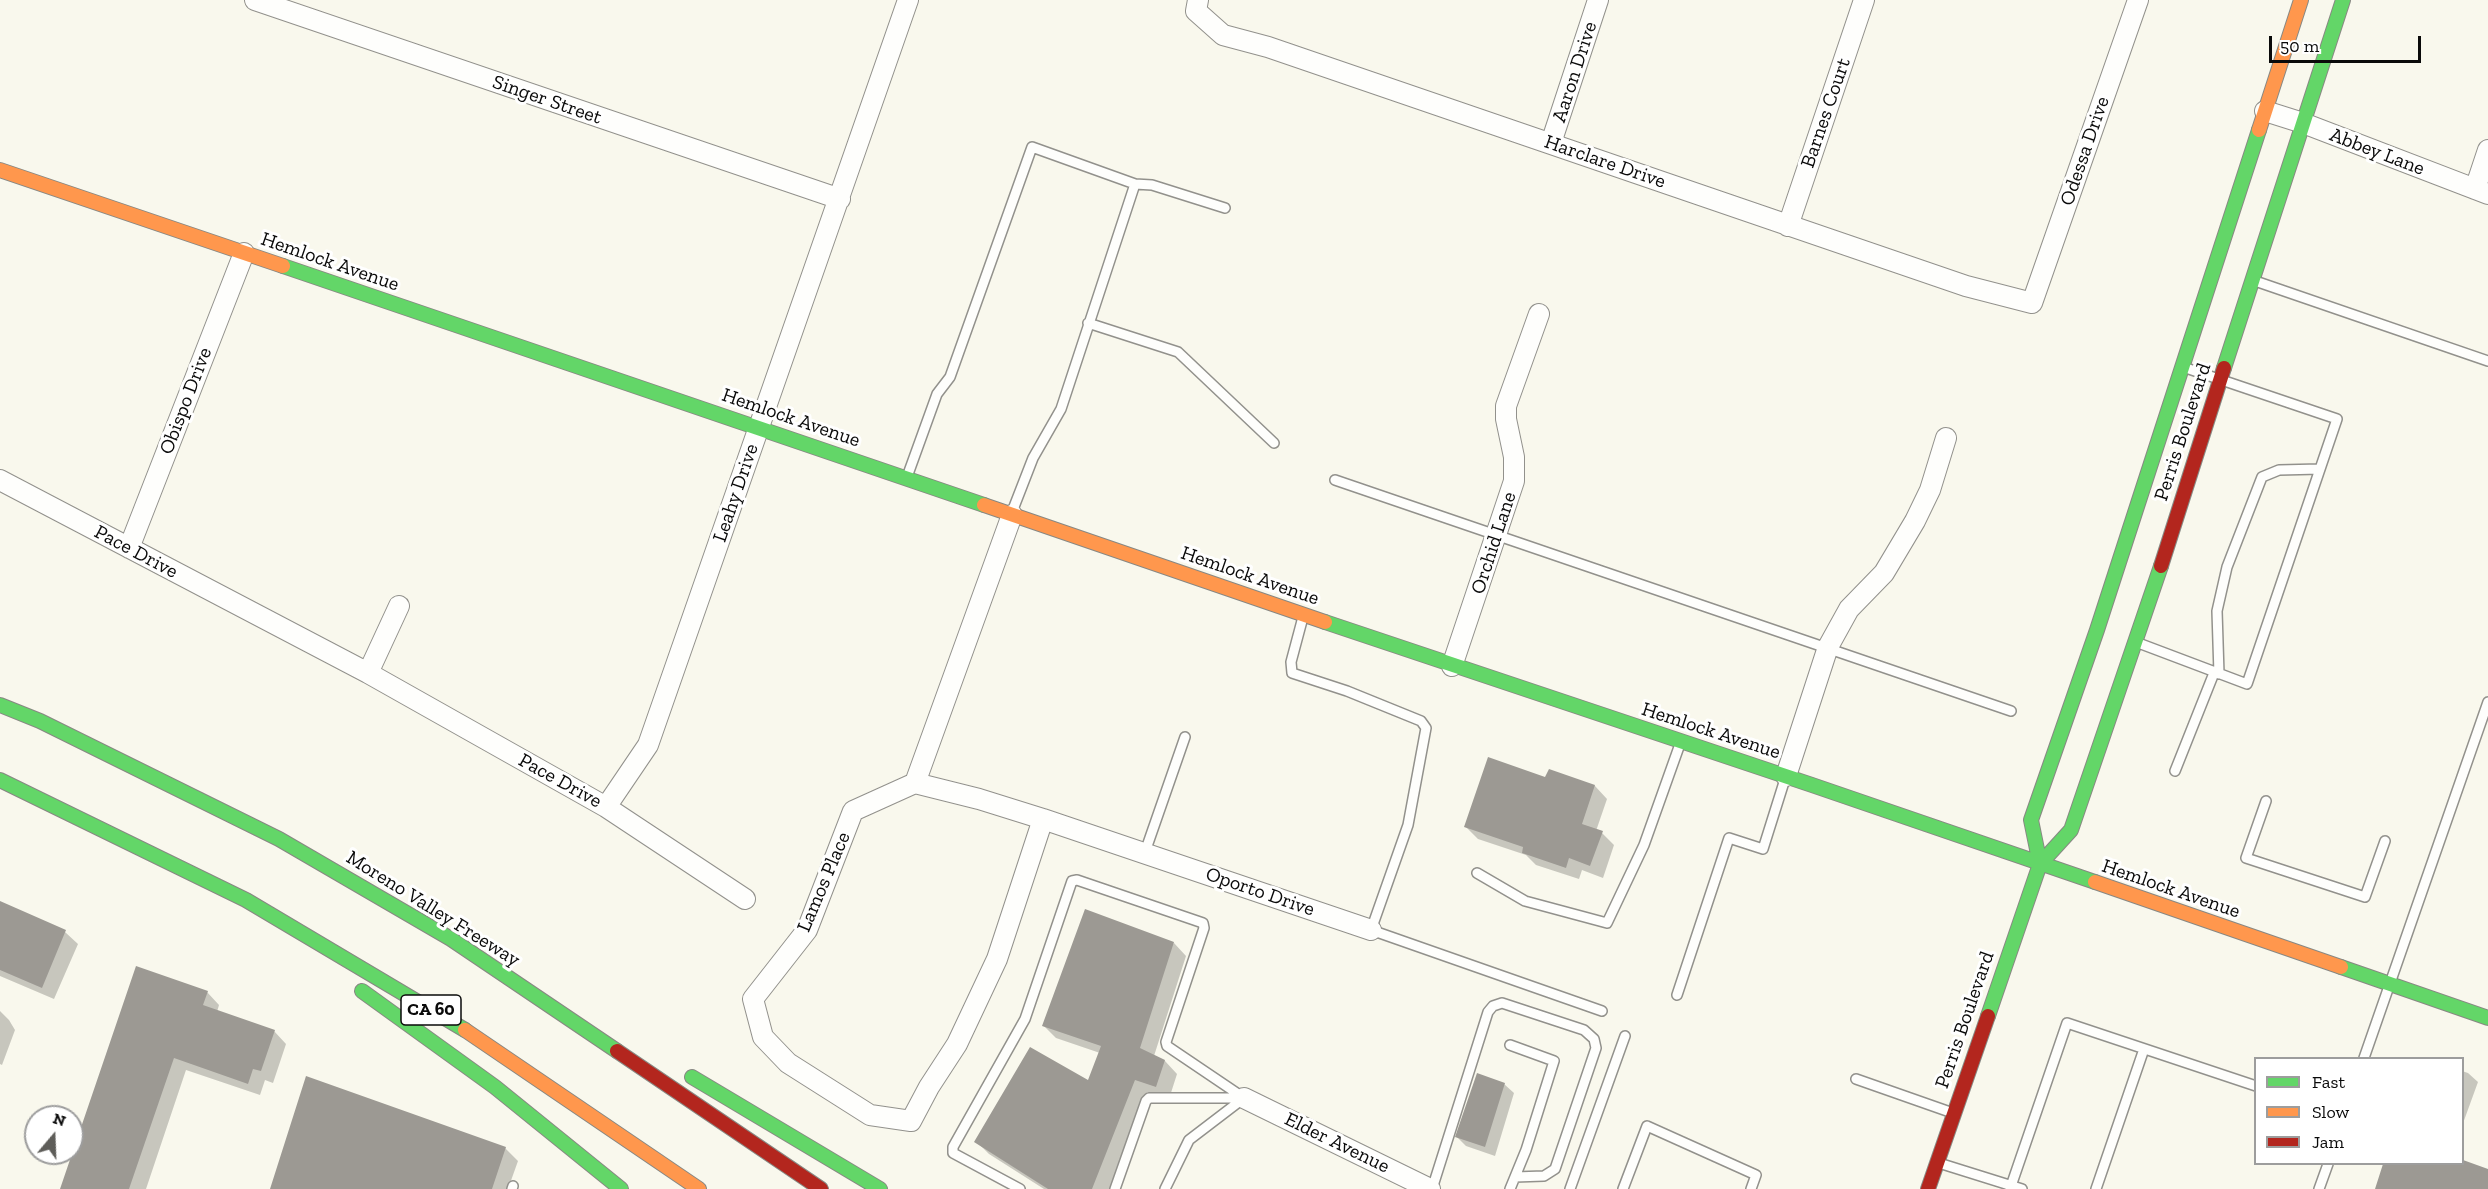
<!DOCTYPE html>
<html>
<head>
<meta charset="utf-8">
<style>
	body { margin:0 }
	#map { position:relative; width:2488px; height:1189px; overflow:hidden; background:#f9f8ed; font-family:"Zilla Slab",serif }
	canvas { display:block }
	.legend { position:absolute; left:2254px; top:1057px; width:210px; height:108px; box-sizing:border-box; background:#fff; border:2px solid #9d9d9d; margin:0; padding:8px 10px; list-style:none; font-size:18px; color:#0a0a0a }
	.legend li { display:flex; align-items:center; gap:12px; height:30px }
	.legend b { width:30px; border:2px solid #9d9d9d }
	.north { position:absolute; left:24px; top:1105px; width:60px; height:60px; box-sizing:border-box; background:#fff; border:2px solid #9d9d9d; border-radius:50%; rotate:19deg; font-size:16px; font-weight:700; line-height:24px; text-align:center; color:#0a0a0a }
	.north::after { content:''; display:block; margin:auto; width:21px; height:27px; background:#5e5d59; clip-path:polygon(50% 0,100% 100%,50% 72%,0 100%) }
	.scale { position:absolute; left:2269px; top:36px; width:152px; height:27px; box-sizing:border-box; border:3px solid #0a0a0a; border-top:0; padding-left:8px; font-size:18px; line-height:21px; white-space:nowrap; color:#0a0a0a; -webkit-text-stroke:4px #fff; paint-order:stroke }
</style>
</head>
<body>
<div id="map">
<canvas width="2488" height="1189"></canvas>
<ul class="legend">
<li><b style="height:8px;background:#63d668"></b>Fast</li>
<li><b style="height:8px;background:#ff974d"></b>Slow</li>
<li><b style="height:8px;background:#b3261e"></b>Jam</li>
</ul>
<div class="north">N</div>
<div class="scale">50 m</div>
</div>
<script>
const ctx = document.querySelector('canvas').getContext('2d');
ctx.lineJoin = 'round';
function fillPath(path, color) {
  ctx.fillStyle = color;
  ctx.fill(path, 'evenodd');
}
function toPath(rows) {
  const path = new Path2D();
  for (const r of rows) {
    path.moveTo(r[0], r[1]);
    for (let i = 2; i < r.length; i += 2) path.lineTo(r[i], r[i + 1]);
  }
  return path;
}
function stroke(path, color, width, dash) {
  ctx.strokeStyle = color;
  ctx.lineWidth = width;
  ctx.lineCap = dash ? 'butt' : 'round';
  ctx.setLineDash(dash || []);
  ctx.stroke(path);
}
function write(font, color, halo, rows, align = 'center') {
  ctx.font = font + ' "Zilla Slab",serif';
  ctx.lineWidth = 6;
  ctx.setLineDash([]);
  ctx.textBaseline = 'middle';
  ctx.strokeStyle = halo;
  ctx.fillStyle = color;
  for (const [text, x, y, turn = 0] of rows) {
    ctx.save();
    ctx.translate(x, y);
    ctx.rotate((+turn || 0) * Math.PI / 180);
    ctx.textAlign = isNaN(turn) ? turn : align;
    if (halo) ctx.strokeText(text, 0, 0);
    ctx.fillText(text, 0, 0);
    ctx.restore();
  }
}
const shadow = toPath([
	[1546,779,1595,786,1607,799,1596,831,1602,833,1614,845,1603,878,1582,870,1579,879,1536,865,1526,855,1478,839,1466,827],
	[0,903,65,932,78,944,54,999,0,976],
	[1174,943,1186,956,1154,1056,1165,1061,1177,1074,1169,1099,1147,1092,1110,1189,1044,1189,989,1154,976,1141,1089,1083,1100,1053,1056,1038,1044,1026],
	[207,992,219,1005,217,1012,274,1031,286,1044,273,1083,265,1080,260,1095,186,1070,146,1189,61,1189],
	[0,1011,9,1020,15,1030,2,1065,0,1064],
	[2462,1071,2468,1073,2478,1082,2462,1126],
	[1504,1084,1514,1093,1495,1156,1466,1146,1457,1137],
	[505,1148,518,1161,508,1189,272,1189],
	[2462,1162,2488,1170,2488,1189,2376,1189,2385,1164,2462,1164]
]);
const building = toPath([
	[1488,757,1545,777,1549,769,1595,785,1582,824,1603,831,1590,866,1569,858,1566,868,1522,853,1523,847,1464,827],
	[0,901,66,930,42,988,0,970],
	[1085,909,1174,942,1140,1048,1165,1060,1156,1087,1135,1080,1092,1189,1048,1189,974,1142,1030,1047,1088,1080,1101,1046,1042,1026],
	[136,966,208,991,203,1005,275,1030,261,1071,253,1069,248,1084,174,1058,129,1189,60,1189],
	[1477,1073,1505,1083,1485,1147,1455,1137],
	[306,1076,506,1147,492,1189,270,1189],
	[2463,1160,2488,1169,2488,1189,2375,1189,2383,1164,2463,1164]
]);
const lane = toPath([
	[1135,184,1152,185,1225,208],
	[2258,282,2488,361],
	[1088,323,1178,352,1274,443],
	[907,477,937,394,950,377,1032,147,1135,184,1061,409,1033,458,1012,512],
	[1335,480,2011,711],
	[1303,617,1291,662,1292,673,1347,691,1421,721,1426,728,1408,825,1371,930,1602,1011],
	[2141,644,2247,684,2337,419,2186,368],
	[2219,674,2217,611,2227,567,2262,477,2279,470,2320,469],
	[2175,771,2214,673],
	[2266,801,2246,858,2365,897,2385,841],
	[1145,852,1185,737],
	[1477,873,1525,901,1607,923,1644,845,1680,744],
	[1677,995,1729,838,1763,849,1785,779],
	[1510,1045,1554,1061,1526,1150,1510,1189],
	[2364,1058,2488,702],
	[1856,1079,1950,1112],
	[1942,1164,2022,1189],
	[512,1189,513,1186],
	[1020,1189,953,1153,953,1147,1025,1019,1072,881,1077,880,1203,923,1204,928,1166,1042,1167,1046,1244,1098],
	[1115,1189,1146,1101,1149,1098,1244,1098],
	[1165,1189,1189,1140,1244,1098],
	[1432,1189,1488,1012,1493,1006,1502,1003,1584,1030,1594,1039,1596,1048,1555,1169,1544,1176,1515,1177],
	[1570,1189,1625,1036],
	[1623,1189,1647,1126,1756,1175,1751,1189],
	[2010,1189,2067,1023,2256,1086],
	[2096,1189,2144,1049],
	[2319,1189,2328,1164]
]);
const street = toPath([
	[255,0,840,199],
	[1198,0,1196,11,1223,35,1268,47,1966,286,2032,303,2138,0],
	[2265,111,2303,123,2488,194],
	[1551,143,1598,0],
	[2475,189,2488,150],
	[1788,226,1864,0],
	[0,480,368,673,606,807,745,899],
	[1012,515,915,783,853,811,807,930,753,999,763,1037,788,1063,870,1115,911,1121,929,1087,957,1044,997,959,1043,819],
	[129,548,244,253],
	[1452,666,1514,481,1514,457,1506,419,1506,406,1539,314],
	[368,673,399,606],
	[1786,776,1828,647,1849,609,1884,573,1915,521,1930,490,1946,438],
	[915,783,979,799,1043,819,1371,930],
	[606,807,648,745,908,0],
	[1244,1098,1430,1189]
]);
const fast = toPath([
	[283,266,984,505],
	[2224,368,2343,0],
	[1325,622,1812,785,2095,882],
	[0,705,40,721,279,839,451,939,617,1051],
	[0,780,246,900,465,1030],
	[2040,864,2031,820,2097,630,2259,130],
	[2341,967,2488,1018],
	[362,991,495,1087,621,1189],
	[1988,1016,2040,864,2071,830,2161,566],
	[692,1077,880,1189]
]);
const slow = toPath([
	[2259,130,2301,0],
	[0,170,283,266],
	[984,505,1325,622],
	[2095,882,2341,967],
	[465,1030,699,1189]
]);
const jam = toPath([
	[2161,566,2224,368],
	[617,1051,821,1189],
	[1928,1189,1988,1016]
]);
const shields = [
	[431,1010,60]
];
const shieldNames = [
	["CA 60",431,1010]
];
const streetNames = [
	["Aaron Drive",1575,72,-72],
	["Singer Street",547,100,19],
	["Barnes Court",1826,113,-71],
	["Odessa Drive",2085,151,-71],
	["Abbey Lane",2377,152,21],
	["Harclare Drive",1605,162,19],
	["Hemlock Avenue",330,262,19],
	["Obispo Drive",186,401,-69],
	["Hemlock Avenue",791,418,19],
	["Perris Boulevard",2183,432,-72],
	["Leahy Drive",736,493,-71],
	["Orchid Lane",1494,543,-72],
	["Pace Drive",136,552,28],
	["Hemlock Avenue",1250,576,19],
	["Hemlock Avenue",1711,731,18],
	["Pace Drive",560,781,29],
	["Lamos Place",824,882,-67],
	["Hemlock Avenue",2171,889,19],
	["Oporto Drive",1260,892,19],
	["Moreno Valley Freeway",433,909,32],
	["Perris Boulevard",1965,1020,-71],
	["Elder Avenue",1337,1143,26]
];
fillPath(shadow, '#0003');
fillPath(building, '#9c9993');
stroke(lane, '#92918c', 12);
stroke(street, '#92918c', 22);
stroke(fast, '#888883', 16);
stroke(slow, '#888883', 16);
stroke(jam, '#888883', 16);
stroke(lane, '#fefefc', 9);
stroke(street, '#fefefc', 20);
stroke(fast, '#63d668', 14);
stroke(slow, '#ff974d', 14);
stroke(jam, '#b3261e', 14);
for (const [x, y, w] of shields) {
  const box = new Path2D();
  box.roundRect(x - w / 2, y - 15, w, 30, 4.5);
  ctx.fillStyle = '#fff';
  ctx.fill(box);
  stroke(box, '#0a0a0a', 1.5);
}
write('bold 18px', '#0a0a0a', null, shieldNames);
write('20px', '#0a0a0a', '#fff', streetNames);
</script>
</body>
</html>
